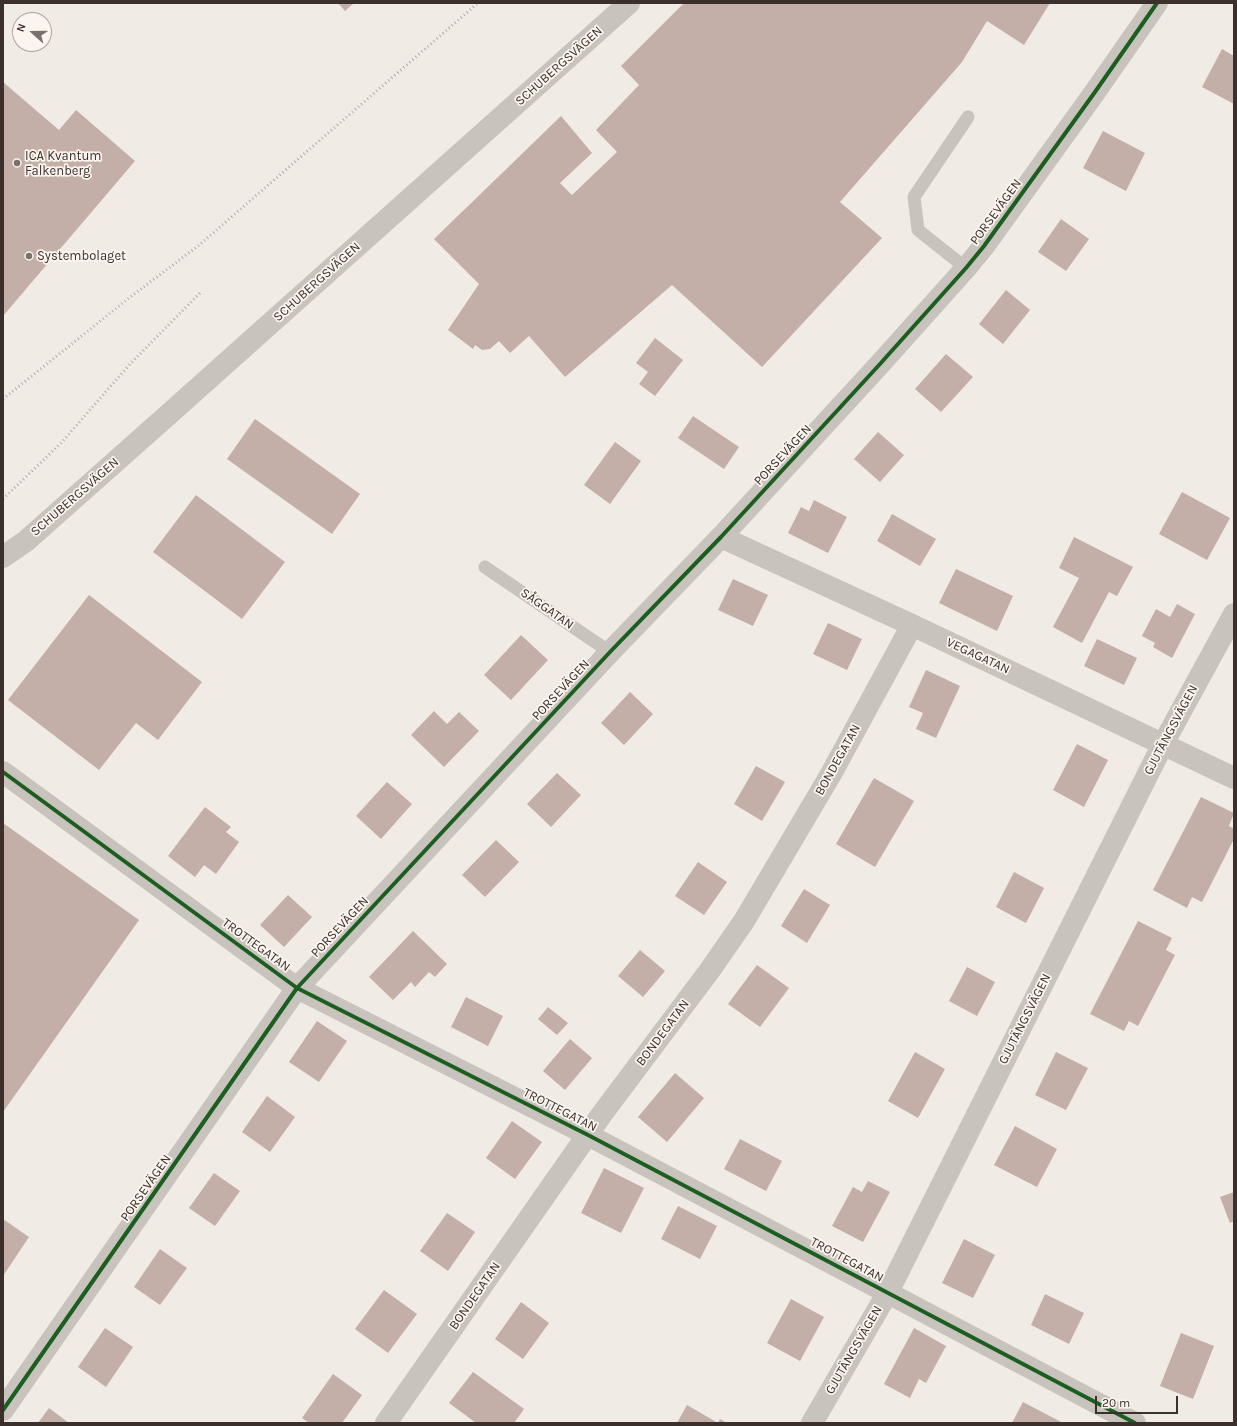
<!DOCTYPE html>
<html>
<head>
<meta charset="utf-8">
<style>
	body { margin:0 }
	#map { position:relative; width:1237px; height:1426px; overflow:hidden; background:#f0ebe5; font-family:Karla,sans-serif }
	canvas { display:block }
	.frame { position:absolute; inset:0; border:4px solid #3b302b; pointer-events:none }
	.north { position:absolute; left:12px; top:12px; width:40px; height:40px; box-sizing:border-box; background:#fbf5ee; border:1px solid #aea6a0; border-radius:50%; rotate:291deg; font-size:11px; font-weight:700; line-height:16px; text-align:center; color:#3b302b }
	.north::after { content:''; display:block; margin:auto; width:14px; height:18px; background:#7a716c; clip-path:polygon(50% 0,100% 100%,50% 72%,0 100%) }
	.scale { position:absolute; left:1095px; top:1396px; width:83px; height:18px; box-sizing:border-box; border:2px solid #3b302b; border-top:0; padding-left:5px; font-size:12px; line-height:14px; white-space:nowrap; color:#3b302b; -webkit-text-stroke:3px #fbf5ee; paint-order:stroke }
</style>
</head>
<body>
<div id="map">
<canvas width="1237" height="1426"></canvas>
<div class="frame"></div>
<div class="north">N</div>
<div class="scale">20 m</div>
</div>
<script>
const ctx = document.querySelector('canvas').getContext('2d');
ctx.lineJoin = 'round';
function fillPath(path, color) {
  ctx.fillStyle = color;
  ctx.fill(path, 'evenodd');
}
function toPath(rows) {
  const path = new Path2D();
  for (const r of rows) {
    path.moveTo(r[0], r[1]);
    for (let i = 2; i < r.length; i += 2) path.lineTo(r[i], r[i + 1]);
  }
  return path;
}
function stroke(path, color, width, dash) {
  ctx.strokeStyle = color;
  ctx.lineWidth = width;
  ctx.lineCap = dash ? 'butt' : 'round';
  ctx.setLineDash(dash || []);
  ctx.stroke(path);
}
function write(font, color, halo, rows, align = 'center') {
  ctx.font = font + ' Karla,sans-serif';
  ctx.lineWidth = 3.5;
  ctx.setLineDash([]);
  ctx.textBaseline = 'middle';
  ctx.strokeStyle = halo;
  ctx.fillStyle = color;
  for (const [text, x, y, turn = 0] of rows) {
    ctx.save();
    ctx.translate(x, y);
    ctx.rotate((+turn || 0) * Math.PI / 180);
    ctx.textAlign = isNaN(turn) ? turn : align;
    if (halo) ctx.strokeText(text, 0, 0);
    ctx.fillText(text, 0, 0);
    ctx.restore();
  }
}
const building = toPath([
	[338,3,354,3,345,11],
	[684,3,1050,3,1024,45,987,21,962,62,840,202,882,238,762,367,672,285,565,377,529,336,510,353,499,341,490,349,482,350,475,345,473,349,448,330,479,284,434,239,561,116,592,153,560,183,572,195,617,152,596,130,639,85,621,66],
	[1222,49,1234,56,1234,104,1202,87],
	[3,82,59,130,76,110,135,161,3,316],
	[1103,131,1145,153,1126,191,1083,168],
	[1061,219,1089,239,1066,271,1038,252],
	[1006,290,1030,310,1003,344,979,324],
	[655,338,683,360,655,396,639,384,648,372,636,363],
	[946,354,973,377,941,412,915,389],
	[693,416,739,447,724,469,678,438],
	[255,419,360,494,332,534,227,459],
	[878,432,904,455,880,482,854,459],
	[615,442,641,461,610,504,584,485],
	[1182,492,1230,518,1207,560,1159,534],
	[196,495,285,562,242,619,153,552],
	[814,500,847,517,828,553,788,533,801,507,809,511],
	[892,514,936,539,920,566,877,541],
	[1074,537,1133,567,1117,596,1109,592,1082,643,1053,627,1079,578,1059,568],
	[956,569,1013,596,997,631,939,603],
	[733,579,768,595,753,626,718,610],
	[89,595,202,682,158,740,136,723,99,770,8,700],
	[1177,604,1195,614,1172,658,1153,647,1155,643,1142,636,1156,609,1170,617],
	[828,623,862,639,847,670,813,654],
	[521,635,548,660,511,700,484,675],
	[1097,639,1137,658,1124,685,1084,666],
	[926,670,960,686,936,738,916,729,923,713,909,707],
	[630,692,653,714,624,745,601,723],
	[434,711,447,724,459,712,479,731,444,767,411,735],
	[1077,744,1108,760,1084,807,1053,790],
	[756,766,785,782,762,821,734,804],
	[557,773,581,795,551,827,527,804],
	[874,778,914,801,875,867,836,844],
	[387,782,412,804,381,839,356,816],
	[1201,797,1234,813,1229,826,1234,829,1234,839,1202,902,1192,897,1187,908,1153,890],
	[205,807,231,827,226,832,239,842,216,874,204,865,195,877,168,856],
	[3,823,139,920,3,1112],
	[496,840,519,862,485,897,462,875],
	[698,862,727,882,704,915,675,896],
	[1014,872,1044,888,1026,923,996,907],
	[804,889,830,905,807,943,781,926],
	[288,895,312,917,284,947,260,925],
	[1138,921,1172,938,1166,950,1175,955,1138,1026,1129,1021,1124,1031,1090,1014],
	[413,931,447,964,435,977,429,972,415,987,411,982,393,1000,369,977],
	[640,950,665,971,643,997,618,976],
	[757,965,789,988,760,1027,728,1004],
	[967,967,995,982,977,1016,949,1001],
	[466,997,503,1016,488,1046,451,1027],
	[548,1007,568,1023,557,1035,538,1019],
	[317,1021,347,1041,319,1082,289,1062],
	[570,1039,592,1058,565,1090,543,1071],
	[915,1052,945,1069,918,1118,888,1101],
	[1056,1052,1088,1068,1066,1110,1035,1095],
	[675,1073,704,1098,667,1142,638,1117],
	[267,1096,295,1117,270,1152,242,1132],
	[512,1121,542,1142,515,1179,486,1158],
	[1015,1126,1057,1149,1037,1187,994,1165],
	[740,1139,782,1161,766,1191,724,1169],
	[604,1168,644,1188,621,1233,581,1213],
	[214,1173,240,1191,215,1226,189,1208],
	[868,1181,890,1192,863,1242,832,1226,853,1187,862,1192],
	[1234,1192,1234,1221,1230,1223,1220,1197],
	[678,1206,717,1226,700,1259,661,1239],
	[447,1213,475,1232,448,1271,420,1251],
	[3,1219,29,1237,3,1276],
	[964,1239,995,1255,973,1298,942,1283],
	[160,1249,187,1268,160,1305,134,1287],
	[384,1290,417,1314,388,1353,355,1329],
	[1045,1294,1084,1313,1069,1344,1031,1325],
	[791,1299,824,1317,800,1361,767,1343],
	[521,1302,549,1323,523,1359,495,1339],
	[105,1328,133,1347,106,1387,78,1367],
	[914,1328,946,1346,926,1383,919,1379,910,1398,884,1384],
	[1181,1333,1214,1346,1193,1399,1160,1386],
	[473,1372,524,1409,514,1423,476,1423,449,1403],
	[333,1374,362,1395,342,1423,309,1423,302,1418],
	[1023,1402,1063,1423,1012,1423],
	[687,1405,718,1423,720,1419,727,1423,677,1423],
	[49,1408,69,1423,38,1423]
]);
const service = toPath([
	[966,268,918,230,914,197,968,117],
	[485,567,610,652]
]);
const minor = toPath([
	[721,537,912,625,1234,778],
	[3,557,26,541,169,414,629,3],
	[3,772,297,988,588,1135,1135,1423],
	[3,1410,297,988,610,652,721,537,880,364,966,268,984,246,1095,92,1157,3],
	[386,1423,602,1114,710,970,744,921,831,774,912,625],
	[812,1423,888,1292,1163,744,1234,614]
]);
const rail = toPath([
	[3,399,129,298,198,246,478,3],
	[3,499,61,443,131,363,201,292]
]);
const cycleway = toPath([
	[3,772,297,988,588,1135,1135,1423],
	[3,1410,297,988,610,652,721,537,880,364,966,268,984,246,1095,92,1157,3]
]);
const markers = [
	[17,163,4,"#7a716c"],
	[29,256,4,"#7a716c"]
];
const streetNames = [
	["SCHUBERGSVÄGEN",559,66,-42],
	["PORSEVÄGEN",996,212,-54],
	["SCHUBERGSVÄGEN",317,282,-42],
	["PORSEVÄGEN",783,455,-47],
	["SCHUBERGSVÄGEN",75,497,-41],
	["SÅGGATAN",547,609,35],
	["VEGAGATAN",978,656,25],
	["PORSEVÄGEN",561,690,-47],
	["GJUTÄNGSVÄGEN",1171,730,-62],
	["BONDEGATAN",838,760,-61],
	["PORSEVÄGEN",340,927,-47],
	["TROTTEGATAN",256,945,36],
	["GJUTÄNGSVÄGEN",1025,1019,-63],
	["BONDEGATAN",663,1033,-53],
	["TROTTEGATAN",560,1110,27],
	["PORSEVÄGEN",146,1188,-55],
	["TROTTEGATAN",847,1260,28],
	["BONDEGATAN",475,1296,-55],
	["GJUTÄNGSVÄGEN",854,1350,-60]
];
const poiNames = [
	["ICA Kvantum",25,156],
	["Falkenberg",25,171],
	["Systembolaget",37,256]
];
fillPath(building, '#c3afa7');
stroke(service, '#c9c3be', 13);
stroke(minor, '#c9c3be', 22);
stroke(rail, '#b1aca8', 3, [1, 3]);
stroke(cycleway, '#1b5e20', 4);
for (const [x, y, r, color] of markers) {
  const dot = new Path2D();
  dot.arc(x, y, r, 0, 2 * Math.PI);
  ctx.fillStyle = color;
  ctx.fill(dot);
  stroke(dot, '#fbf5ee', 1.5);
}
write('13px', '#3b302b', '#fbf5ee', streetNames);
write('13px', '#3b302b', '#fbf5ee', poiNames, 'left');
</script>
</body>
</html>
